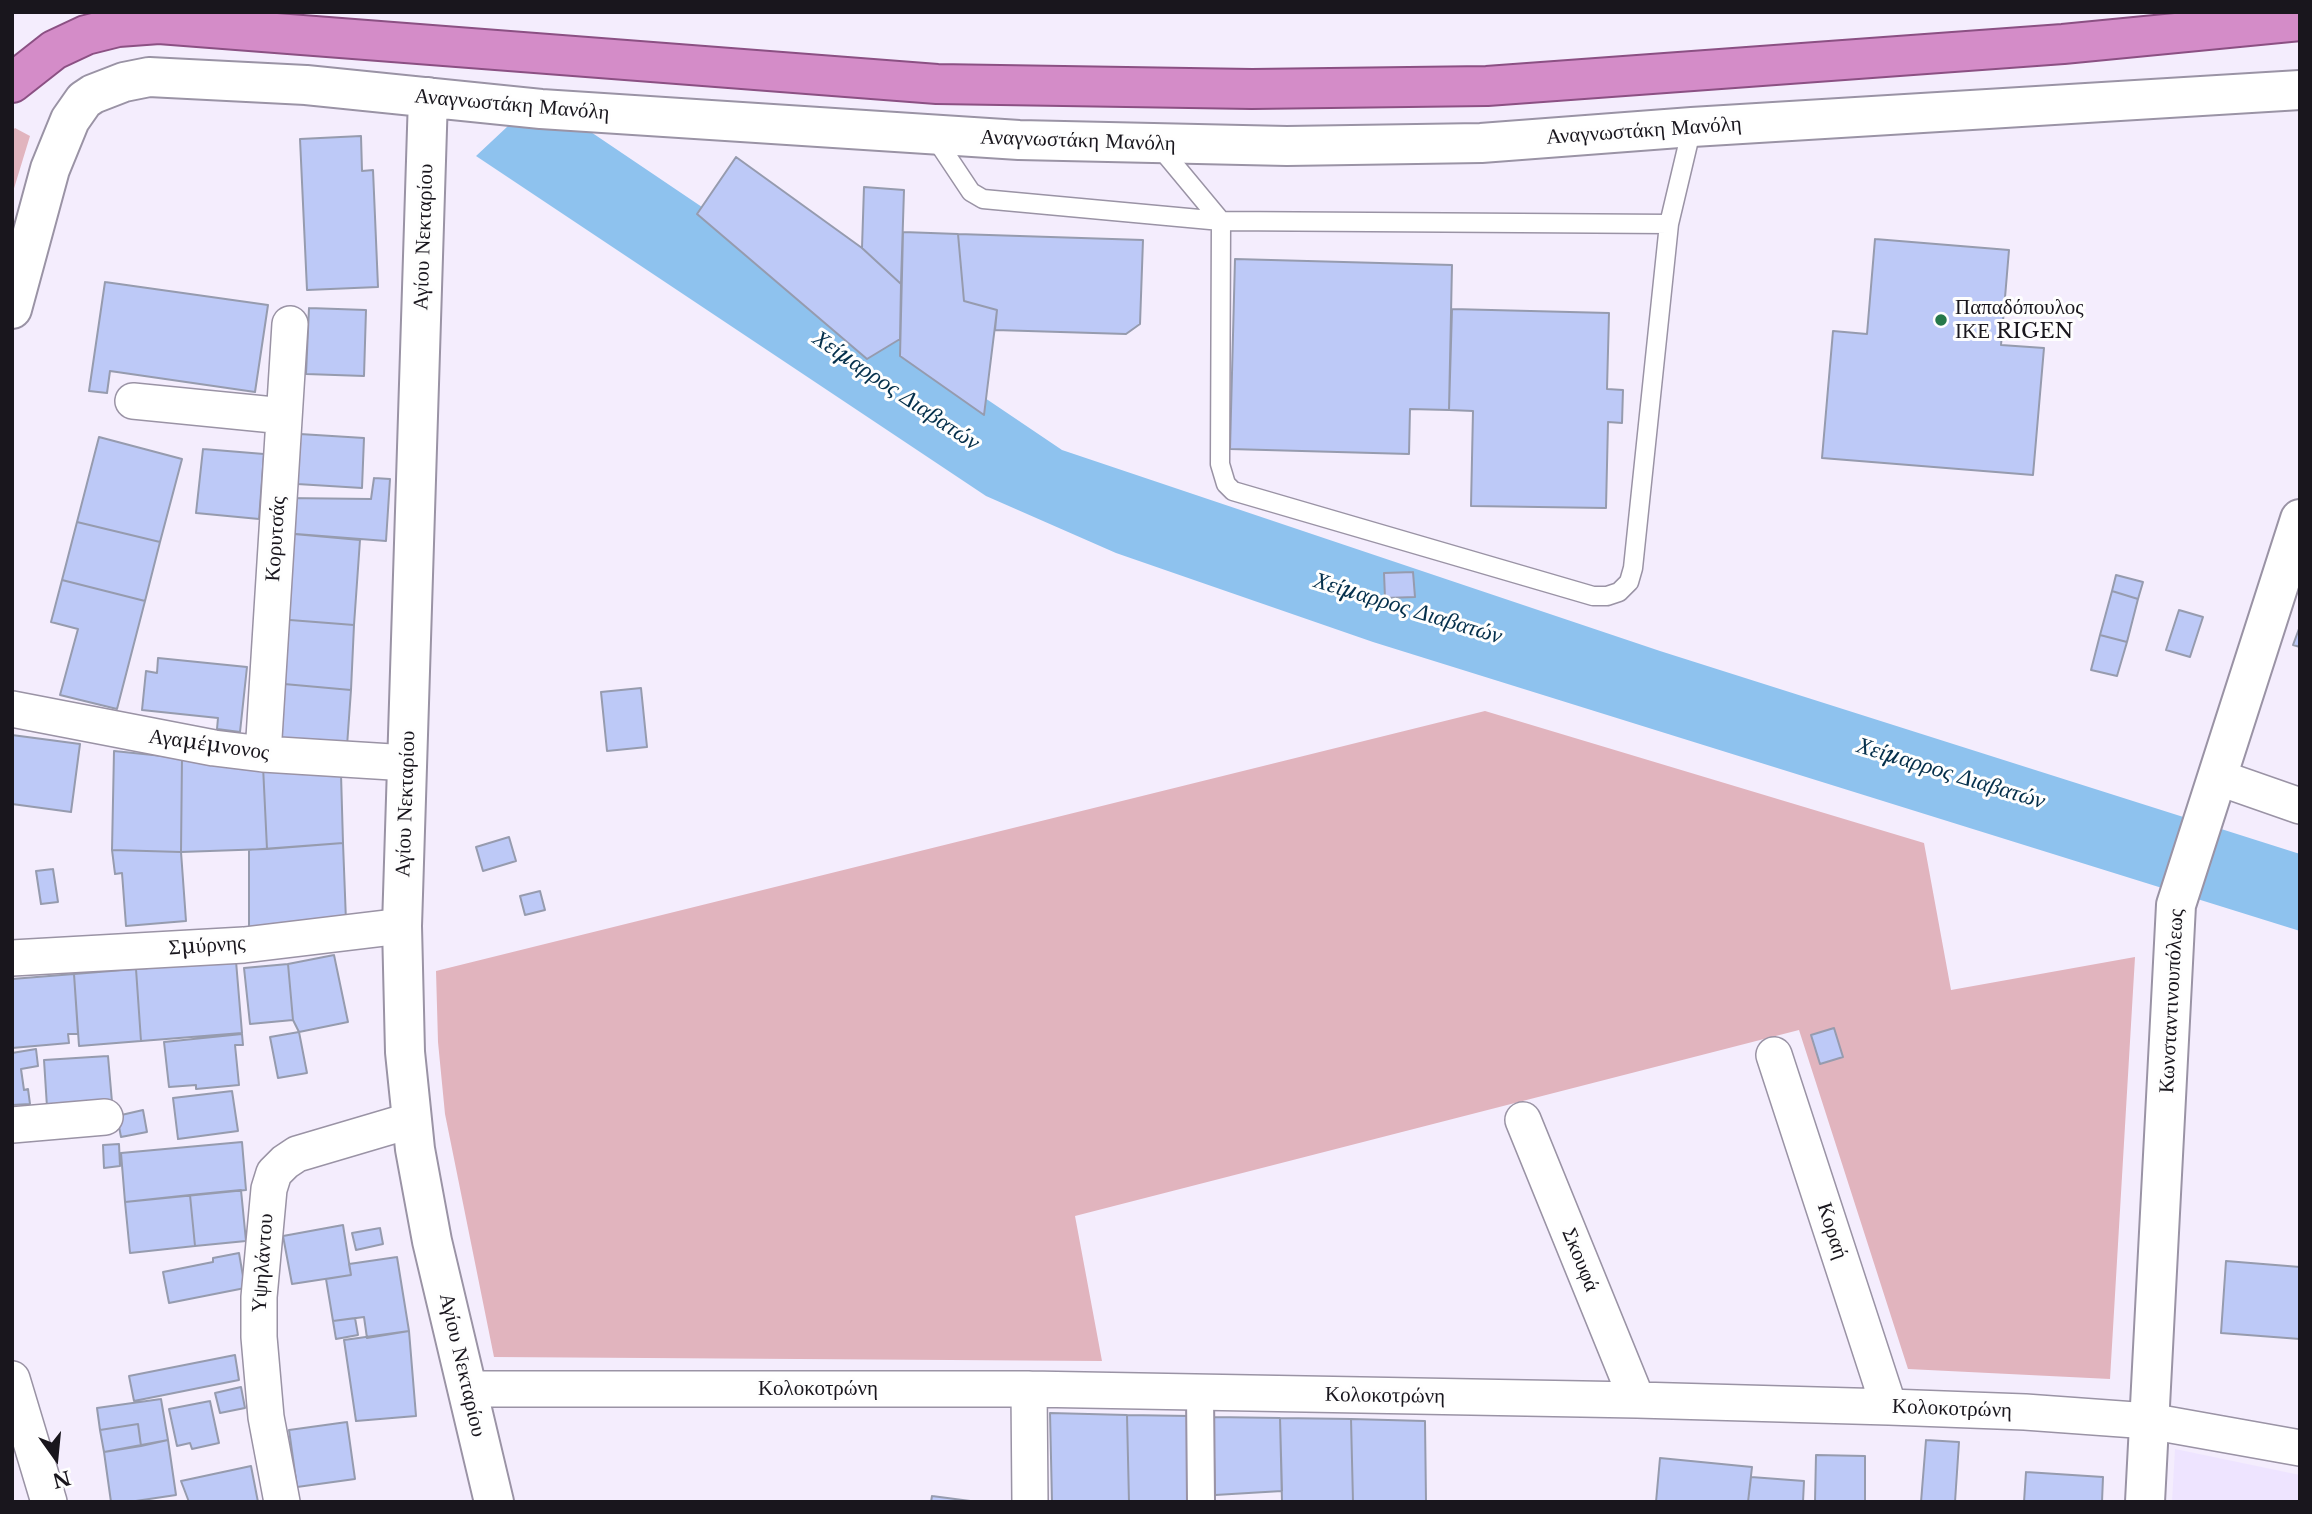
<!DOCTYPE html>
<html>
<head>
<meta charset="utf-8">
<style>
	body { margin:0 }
	#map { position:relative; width:2312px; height:1514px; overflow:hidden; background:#f4edfd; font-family:"Libre Baskerville",serif }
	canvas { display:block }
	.frame { position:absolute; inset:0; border:14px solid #19161d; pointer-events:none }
	.north { position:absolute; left:21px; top:1423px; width:70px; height:70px; -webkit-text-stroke:5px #fefefe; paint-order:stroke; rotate:165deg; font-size:19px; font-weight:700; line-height:28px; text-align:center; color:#19161d }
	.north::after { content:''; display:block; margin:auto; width:24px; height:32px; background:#19161d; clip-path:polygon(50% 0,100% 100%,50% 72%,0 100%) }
</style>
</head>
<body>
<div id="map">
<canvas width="2312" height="1514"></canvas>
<div class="frame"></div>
<div class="north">N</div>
</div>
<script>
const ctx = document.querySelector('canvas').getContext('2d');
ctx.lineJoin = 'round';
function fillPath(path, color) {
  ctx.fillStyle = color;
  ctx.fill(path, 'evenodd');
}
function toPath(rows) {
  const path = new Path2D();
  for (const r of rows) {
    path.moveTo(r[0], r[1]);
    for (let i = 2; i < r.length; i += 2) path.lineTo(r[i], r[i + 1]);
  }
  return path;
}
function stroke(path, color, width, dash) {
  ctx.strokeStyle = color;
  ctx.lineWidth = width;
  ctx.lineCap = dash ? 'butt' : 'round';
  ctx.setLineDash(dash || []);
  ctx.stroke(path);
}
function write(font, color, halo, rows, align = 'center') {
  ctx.font = font + ' "Libre Baskerville",serif';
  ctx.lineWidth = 6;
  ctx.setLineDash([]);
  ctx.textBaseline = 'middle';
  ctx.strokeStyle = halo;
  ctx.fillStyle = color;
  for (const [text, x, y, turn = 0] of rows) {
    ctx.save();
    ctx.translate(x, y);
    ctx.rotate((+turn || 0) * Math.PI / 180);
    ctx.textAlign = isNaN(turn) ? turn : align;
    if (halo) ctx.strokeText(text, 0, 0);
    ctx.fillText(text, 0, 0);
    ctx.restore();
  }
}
const built = toPath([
	[2175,1449,2300,1475,2300,1502,2172,1502]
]);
const green = toPath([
	[15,128,30,136,12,195,12,131],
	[1485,711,1924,843,1951,990,2135,957,2110,1379,1908,1369,1799,1030,1075,1216,1102,1361,494,1357,445,1114,438,1042,436,971]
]);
const water = toPath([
	[539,97,1062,450,1660,651,2300,854,2300,931,1373,642,1116,553,986,496,476,156]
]);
const building = toPath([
	[361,136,362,171,373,170,378,287,307,290,300,139,361,136],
	[736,157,862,248,901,284,900,339,867,359,697,214,736,157],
	[864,187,904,190,901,284,862,248,864,187],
	[903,232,958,234,964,301,997,310,984,415,900,356,903,232],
	[958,234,1143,240,1140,324,1126,334,995,330,997,310,964,301,958,234],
	[1875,239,2009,250,2001,345,2044,348,2033,475,1822,458,1833,331,1867,334,1875,239],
	[1235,259,1452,265,1449,410,1410,409,1409,454,1230,449,1235,259],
	[105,282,268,305,255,392,110,371,107,393,89,391,105,282],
	[309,308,366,310,364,376,306,374,309,308],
	[1452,309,1609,313,1607,389,1623,390,1622,423,1608,422,1606,508,1471,506,1473,411,1449,410,1452,309],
	[300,434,364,438,362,488,297,484,300,434],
	[99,437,182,459,160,542,77,522,99,437],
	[203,449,264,454,259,519,196,513,203,449],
	[374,478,390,479,386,541,283,533,285,498,371,499,374,478],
	[77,522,160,542,145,601,62,580,77,522],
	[283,533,360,540,354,625,277,619,283,533],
	[1413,572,1415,597,1385,598,1384,573,1413,572],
	[2116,575,2143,582,2138,599,2112,591,2116,575],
	[62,580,145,601,117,709,60,695,78,629,51,622,62,580],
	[2112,591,2138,599,2127,642,2100,635,2112,591],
	[2179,610,2203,617,2190,657,2166,650,2179,610],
	[277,619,354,625,351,690,273,683,277,619],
	[2300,626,2300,647,2293,645,2300,626],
	[2100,635,2127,642,2117,676,2091,670,2100,635],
	[158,658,247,667,240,732,217,729,218,718,142,710,146,671,157,673,158,658],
	[273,683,351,690,347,746,270,740,273,683],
	[641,688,647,747,607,751,601,692,641,688],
	[12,735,80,744,71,812,12,804,12,735],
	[114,751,182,758,181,852,112,850,114,751],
	[182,758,263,766,267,849,181,852,182,758],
	[263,766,341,774,343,843,267,849,263,766],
	[509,837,516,861,483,871,476,847,509,837],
	[343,843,346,921,249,927,249,850,343,843],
	[112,850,181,852,186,921,126,926,122,873,115,874,112,850],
	[53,869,58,902,41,904,36,871,53,869],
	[540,891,545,910,525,915,520,896,540,891],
	[334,955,348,1022,299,1032,293,1020,288,964,334,955],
	[236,961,242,1033,141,1041,136,969,236,961],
	[288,964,293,1020,250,1024,244,968,288,964],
	[136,969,141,1041,79,1046,74,974,136,969],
	[74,974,78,1034,68,1034,69,1043,12,1048,12,979,74,974],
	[1834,1028,1843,1057,1820,1064,1811,1035,1834,1028],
	[299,1032,307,1073,278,1078,270,1037,299,1032],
	[242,1034,243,1045,235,1045,239,1085,196,1089,196,1085,169,1087,164,1042,242,1034],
	[36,1049,38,1066,21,1069,24,1090,28,1089,30,1104,12,1105,12,1053,36,1049],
	[108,1056,112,1102,47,1107,44,1060,108,1056],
	[232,1091,238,1131,178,1139,173,1098,232,1091],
	[143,1110,147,1132,121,1137,117,1116,143,1110],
	[242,1142,246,1190,125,1202,121,1153,242,1142],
	[119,1144,120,1166,104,1168,103,1145,119,1144],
	[241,1190,246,1241,195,1246,190,1195,241,1190],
	[190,1195,195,1246,130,1253,125,1202,190,1195],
	[343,1225,351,1275,292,1284,283,1236,343,1225],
	[380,1228,383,1244,356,1250,352,1233,380,1228],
	[239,1253,245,1288,169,1303,163,1272,213,1262,213,1258,239,1253],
	[397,1257,409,1331,367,1338,364,1317,333,1321,326,1279,351,1275,349,1264,397,1257],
	[2226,1261,2300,1267,2300,1339,2221,1333,2226,1261],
	[355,1318,358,1335,336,1339,333,1321,355,1318],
	[409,1331,416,1416,356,1421,344,1340,409,1331],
	[235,1355,239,1380,134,1401,129,1376,235,1355],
	[241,1387,245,1408,220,1413,215,1393,241,1387],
	[161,1399,168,1440,141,1446,138,1424,100,1430,97,1408,161,1399],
	[210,1401,219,1443,192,1449,190,1443,177,1446,169,1409,210,1401],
	[1050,1413,1127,1415,1129,1502,1052,1502,1050,1413],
	[1127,1415,1190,1416,1190,1502,1129,1502,1127,1415],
	[1213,1417,1280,1418,1282,1491,1215,1495,1213,1417],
	[1280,1418,1351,1419,1353,1502,1282,1502,1280,1418],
	[1351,1419,1425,1421,1426,1502,1353,1502,1351,1419],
	[347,1422,355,1479,297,1487,289,1430,347,1422],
	[138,1424,141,1446,104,1452,100,1430,138,1424],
	[168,1440,176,1495,129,1502,111,1502,104,1452,168,1440],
	[1926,1440,1959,1442,1955,1502,1921,1502,1926,1440],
	[1816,1455,1865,1456,1865,1502,1815,1502,1816,1455],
	[1660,1458,1752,1467,1748,1502,1656,1502,1660,1458],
	[251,1466,258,1502,189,1502,181,1481,251,1466],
	[2026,1472,2103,1477,2102,1502,2024,1502,2026,1472],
	[1751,1477,1804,1481,1803,1502,1748,1502,1751,1477],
	[932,1496,978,1502,931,1502,932,1496]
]);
const service = toPath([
	[933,135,971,192,983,199,1221,221,1220,464,1226,484,1233,491,1593,596,1607,596,1619,592,1629,582,1633,568,1669,224],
	[1157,144,1221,221,1669,224,1692,127]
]);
const pedestrian = toPath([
	[1200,1394,1201,1502]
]);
const minor = toPath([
	[133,401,284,416],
	[12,709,214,748,263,754,408,763],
	[263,754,290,324],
	[2217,777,2300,806],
	[12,958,244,945,402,926],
	[1774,1055,1889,1407],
	[1523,1120,1637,1400],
	[12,1125,105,1117],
	[12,1379,49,1502],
	[468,1389,1029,1389,1637,1400,1889,1407,2025,1412,2149,1421,2300,1448],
	[1029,1389,1030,1502],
	[282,1502,266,1417,259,1337,259,1297,269,1189,274,1173,285,1162,297,1154,412,1120]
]);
const tertiary = toPath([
	[428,97,402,926,405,1052,415,1149,432,1241,494,1502],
	[12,309,50,169,70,120,84,100,93,94,124,82,149,77,306,85,541,109,1019,140,1287,146,1481,143,1692,127,2300,90],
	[2145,1502,2176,905,2300,519]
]);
const trunk = toPath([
	[12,83,54,50,86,35,118,27,159,24,937,84,1252,89,1487,86,2063,44,2300,21]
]);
const markers = [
	[1941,320,7,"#26784a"]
];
const streetNames = [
	["Αναγνωστάκη Μανόλη",512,105,5],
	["Αναγνωστάκη Μανόλη",1644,131,-4],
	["Αναγνωστάκη Μανόλη",1078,141,2],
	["Αγίου Νεκταρίου",424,237,-88],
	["Κορυτσάς",276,539,-86],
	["Αγαμέμνονος",209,745,8],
	["Αγίου Νεκταρίου",406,804,-88],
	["Σμύρνης",207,946,-4],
	["Κωνσταντινουπόλεως",2172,1001,-87],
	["Κοραή",1832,1231,72],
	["Σκουφά",1580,1260,68],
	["Υψηλάντου",263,1263,-86],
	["Αγίου Νεκταρίου",462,1365,77],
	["Κολοκοτρώνη",818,1389],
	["Κολοκοτρώνη",1385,1396,1],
	["Κολοκοτρώνη",1952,1409,2]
];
const poiNames = [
	["Παπαδόπουλος",1955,308],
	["ΙΚΕ RIGEN",1955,332]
];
const waterNames = [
	["Χείμαρρος Διαβατών",896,391,34],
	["Χείμαρρος Διαβατών",1408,609,17],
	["Χείμαρρος Διαβατών",1951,774,17]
];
fillPath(built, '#eee4ff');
fillPath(green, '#e1b4be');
fillPath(water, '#8ec2ee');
fillPath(building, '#bdc9f7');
stroke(building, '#969bae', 2);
stroke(service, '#9a93a5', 21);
stroke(pedestrian, '#9a93a5', 30);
stroke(minor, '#9a93a5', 38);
stroke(tertiary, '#9a93a5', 42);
stroke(trunk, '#8b5083', 42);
stroke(service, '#fff', 18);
stroke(pedestrian, '#fff', 26);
stroke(minor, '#fff', 35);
stroke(tertiary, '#fff', 38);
stroke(trunk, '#d48cc8', 38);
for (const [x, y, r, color] of markers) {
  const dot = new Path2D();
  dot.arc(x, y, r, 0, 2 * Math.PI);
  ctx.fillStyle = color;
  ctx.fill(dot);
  stroke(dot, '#fefefe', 2.5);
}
write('21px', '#19161d', '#fefefe', streetNames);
write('21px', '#19161d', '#fefefe', poiNames, 'left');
write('italic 23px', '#042f4b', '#fefefe', waterNames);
</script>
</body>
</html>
